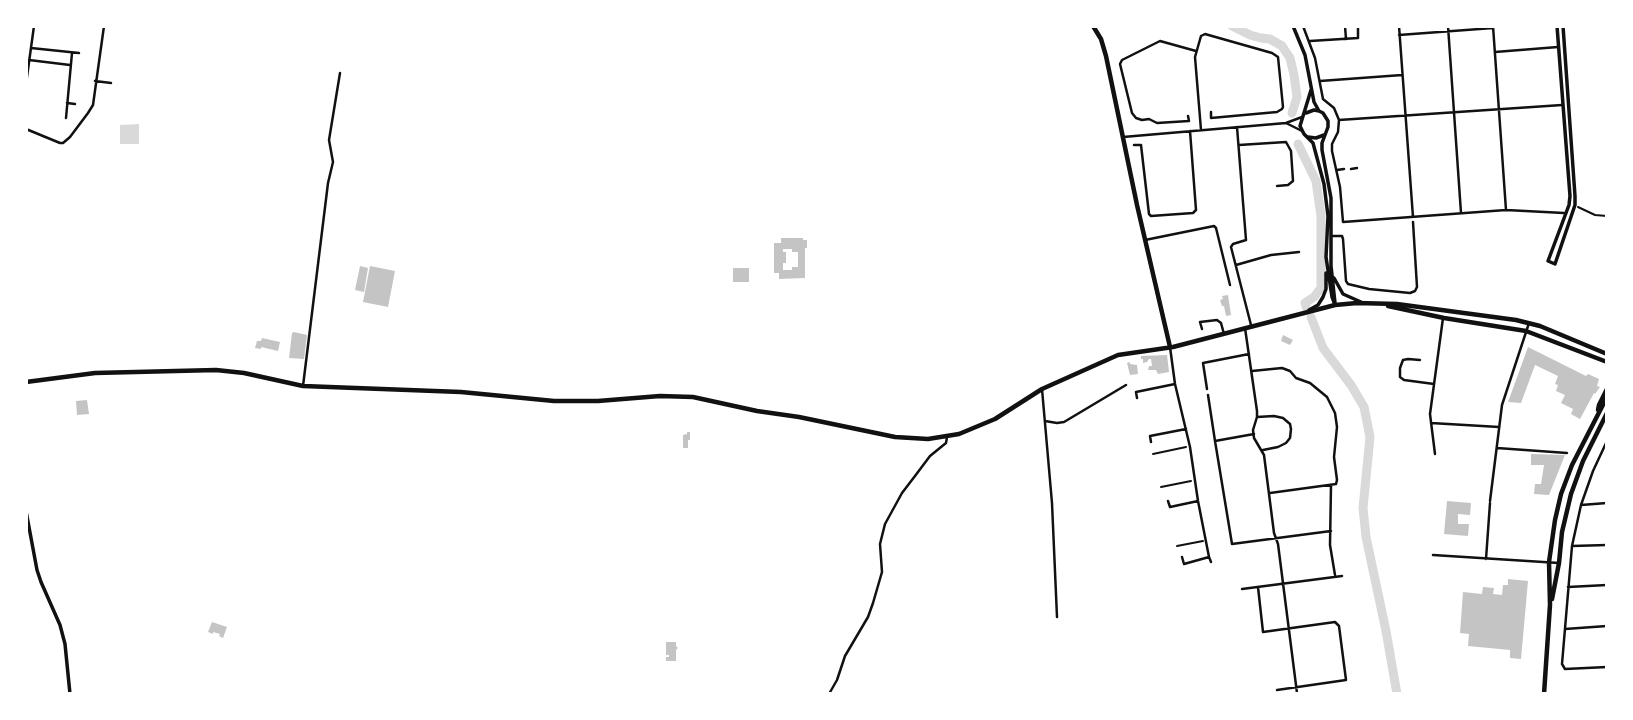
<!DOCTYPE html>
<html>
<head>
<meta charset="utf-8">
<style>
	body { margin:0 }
	#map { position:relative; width:1633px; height:720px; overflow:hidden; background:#fff; font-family:"Times New Roman",serif }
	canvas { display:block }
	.frame { position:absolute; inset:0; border:28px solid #fff; pointer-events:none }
</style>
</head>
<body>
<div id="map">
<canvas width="1633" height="720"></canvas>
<div class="frame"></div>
</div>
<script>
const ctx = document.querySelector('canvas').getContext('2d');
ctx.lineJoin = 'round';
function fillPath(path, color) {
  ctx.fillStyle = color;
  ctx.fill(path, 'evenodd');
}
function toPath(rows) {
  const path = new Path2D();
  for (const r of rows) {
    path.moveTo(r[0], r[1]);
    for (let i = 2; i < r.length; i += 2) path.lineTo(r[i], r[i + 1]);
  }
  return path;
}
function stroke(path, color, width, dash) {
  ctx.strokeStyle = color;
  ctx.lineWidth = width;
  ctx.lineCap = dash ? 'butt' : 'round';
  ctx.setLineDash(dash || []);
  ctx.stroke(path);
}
const water = toPath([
	[139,124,139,144,120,144,120,125]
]);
const river = toPath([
	[1232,26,1250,35,1261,38,1270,39,1282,46,1290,58,1294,75,1297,97,1292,113],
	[1298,144,1316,181,1321,216,1321,288,1314,297,1305,303,1306,307],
	[1311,317,1323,348,1351,385,1364,407,1370,437,1363,508,1366,537,1386,631,1397,694]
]);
const building = toPath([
	[781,238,803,238,803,240,807,240,807,248,805,248,805,278,779,279,779,273,774,273,774,243,781,243],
	[783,249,792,249,792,252,798,252,798,267,792,267,792,270,783,270,783,263,786,263,786,252,783,252],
	[360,266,368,268,364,292,355,290],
	[370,266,395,271,388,307,363,302],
	[733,268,749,268,749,282,733,282],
	[1228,295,1231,315,1226,316,1224,306,1222,306,1220,300,1223,299,1222,296],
	[294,332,307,335,304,359,289,358,292,333],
	[1283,335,1293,340,1290,345,1281,341],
	[262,338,280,342,278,351,261,347,261,349,255,348,257,341,261,341],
	[1528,347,1586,376,1588,374,1599,379,1597,386,1600,387,1595,394,1594,393,1580,419,1571,414,1573,409,1561,403,1565,395,1556,391,1558,385,1555,384,1558,376,1535,365,1521,403,1508,402],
	[1167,355,1169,372,1158,374,1156,370,1148,370,1149,366,1152,366,1151,359,1149,359,1147,362,1143,363,1143,359,1141,359,1141,356],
	[1130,362,1130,364,1137,365,1138,374,1130,375,1127,363],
	[87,400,89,414,77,415,76,401],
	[687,432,690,432,690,440,688,440,688,448,683,448,683,435,687,434],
	[1531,454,1565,455,1549,495,1534,494,1535,484,1541,484,1544,465,1531,465],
	[1447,501,1471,503,1470,515,1458,514,1458,524,1469,524,1468,536,1444,534],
	[1508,579,1528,581,1521,659,1510,658,1510,650,1468,646,1469,634,1460,633,1463,592,1482,594,1483,587,1494,588,1493,594,1502,595,1503,585,1508,585],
	[212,622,227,627,223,638,219,636,220,634,213,632,213,634,208,632],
	[666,642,676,642,676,646,678,648,676,650,676,661,666,661,666,657,669,657,669,655,666,655]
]);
const path = toPath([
	[1578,207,1595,215,1607,216],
	[1153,454,1186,447],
	[1161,487,1191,481],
	[1177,546,1203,541]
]);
const minor = toPath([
	[1303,26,1315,58,1323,99,1334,108,1339,120,1338,132,1332,144,1332,151,1340,187,1343,222,1506,210,1564,213],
	[1345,26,1346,39],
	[1399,26,1413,217],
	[1448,26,1461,213],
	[1493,26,1506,210],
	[1399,35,1493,28],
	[1310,41,1358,38,1358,26],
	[31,48,79,53],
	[1495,52,1558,47],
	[29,60,70,65],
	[95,81,111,83],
	[1320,81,1402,75],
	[26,84,34,26],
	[67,103,75,104],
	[1188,116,1189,121,1157,123,1149,119,1142,120,1136,118,1132,113,1120,64,1122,60,1160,41,1196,51],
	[66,118,72,53],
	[1339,120,1562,105],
	[1286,123,1302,131],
	[1237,127,1246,240,1233,244,1231,247,1251,325],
	[26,129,60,143,63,143,70,137,88,113,93,105,104,26],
	[1201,130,1195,57,1201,36,1205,34,1272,53,1278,57,1283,107,1282,109,1277,112,1211,118,1211,112],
	[1123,137,1286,123,1302,117],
	[1134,145,1141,145,1149,214,1151,216,1193,213,1196,210,1190,131],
	[1239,145,1286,142,1291,151,1293,181,1288,185,1277,186],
	[1351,169,1357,168],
	[1337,170,1344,169],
	[1331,236,1342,236,1343,239,1346,281,1348,284,1369,289,1410,293,1415,291,1417,287,1413,222],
	[1145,240,1214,226,1216,228,1230,285],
	[1236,265,1271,255,1299,252],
	[1245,328,1257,411,1257,417,1253,430,1254,438,1264,455,1274,533,1278,544,1297,693],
	[1202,329,1200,322,1217,320,1221,323,1224,334],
	[1170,347,1175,384,1190,447,1198,501,1209,557,1211,562],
	[1420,360,1408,359,1403,360,1400,368,1400,377,1404,380,1434,384],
	[1252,371,1282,368,1290,371,1296,378,1310,383,1327,397,1335,413,1337,427,1334,457,1337,480,1336,484,1270,493],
	[303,386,328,183,333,162,329,140,340,73],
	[1042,389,1052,503,1057,617],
	[1207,389,1203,363,1249,354],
	[1208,395,1215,441,1254,434],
	[1137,398,1136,392,1175,384],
	[1257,417,1274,416,1283,418,1290,424,1291,429,1290,438,1286,443,1278,447,1263,450],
	[1045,421,1057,423,1064,422,1126,385],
	[1431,423,1499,427],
	[1215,441,1232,544,1331,531],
	[1607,441,1593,471,1581,505,1572,546,1562,664,1565,669,1607,667],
	[1151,442,1150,436,1186,429],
	[1497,448,1567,453],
	[1435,454,1430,414,1443,318],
	[1331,485,1330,545,1335,575],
	[1168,501,1170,507,1198,501],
	[1490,501,1502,405,1529,323],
	[1581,505,1607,503],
	[1572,546,1607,545],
	[1433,555,1559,563],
	[1182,557,1184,564,1209,557],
	[1486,559,1490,503],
	[1258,587,1263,632,1335,622,1339,626,1346,680,1277,690],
	[1568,587,1607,585],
	[1242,589,1342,576],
	[1565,629,1607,626],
	[829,694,837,680,845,656,868,617,873,603,882,572,880,544,885,524,902,493,915,476,930,456,946,443,947,437]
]);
const tertiary = toPath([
	[1293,26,1305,55,1314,102,1319,111],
	[1557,26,1570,196,1569,205,1548,261,1555,264,1575,205,1575,196,1563,26],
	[1311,90,1300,126,1304,134,1313,143,1324,184,1328,216,1326,257,1332,297,1335,305],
	[1306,113,1314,110,1319,111,1323,113,1328,121,1328,127,1322,143,1322,150,1331,198,1331,266,1335,303],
	[1308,137,1316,138,1324,135],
	[1334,278,1343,294,1361,302],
	[1309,310,1318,305,1323,297,1326,289,1326,273],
	[26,511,37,570,41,582,60,625,65,644,70,694]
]);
const secondary = toPath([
	[1093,26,1101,39,1106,56,1137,205,1170,347],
	[1388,306,1444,318,1526,331,1607,362],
	[26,382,95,373,216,370,244,373,303,386,461,392,554,401,598,401,660,396,693,397,757,411,799,417,895,437,928,439,959,434,995,419,1042,389,1118,355,1173,347,1335,305,1357,303,1397,304,1516,320,1540,326,1607,354],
	[1598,410,1599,405,1607,389],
	[1552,599,1559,563,1562,532,1571,494,1583,461,1607,413],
	[1544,694,1550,605,1549,562,1555,520,1561,494,1572,465,1607,397]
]);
fillPath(water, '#d9d9d9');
stroke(river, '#d9d9d9', 9);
fillPath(building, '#c4c4c4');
stroke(path, '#111', 2);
stroke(minor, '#111', 2.5);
stroke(tertiary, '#111', 3.5);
stroke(secondary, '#111', 4.5);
</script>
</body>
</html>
